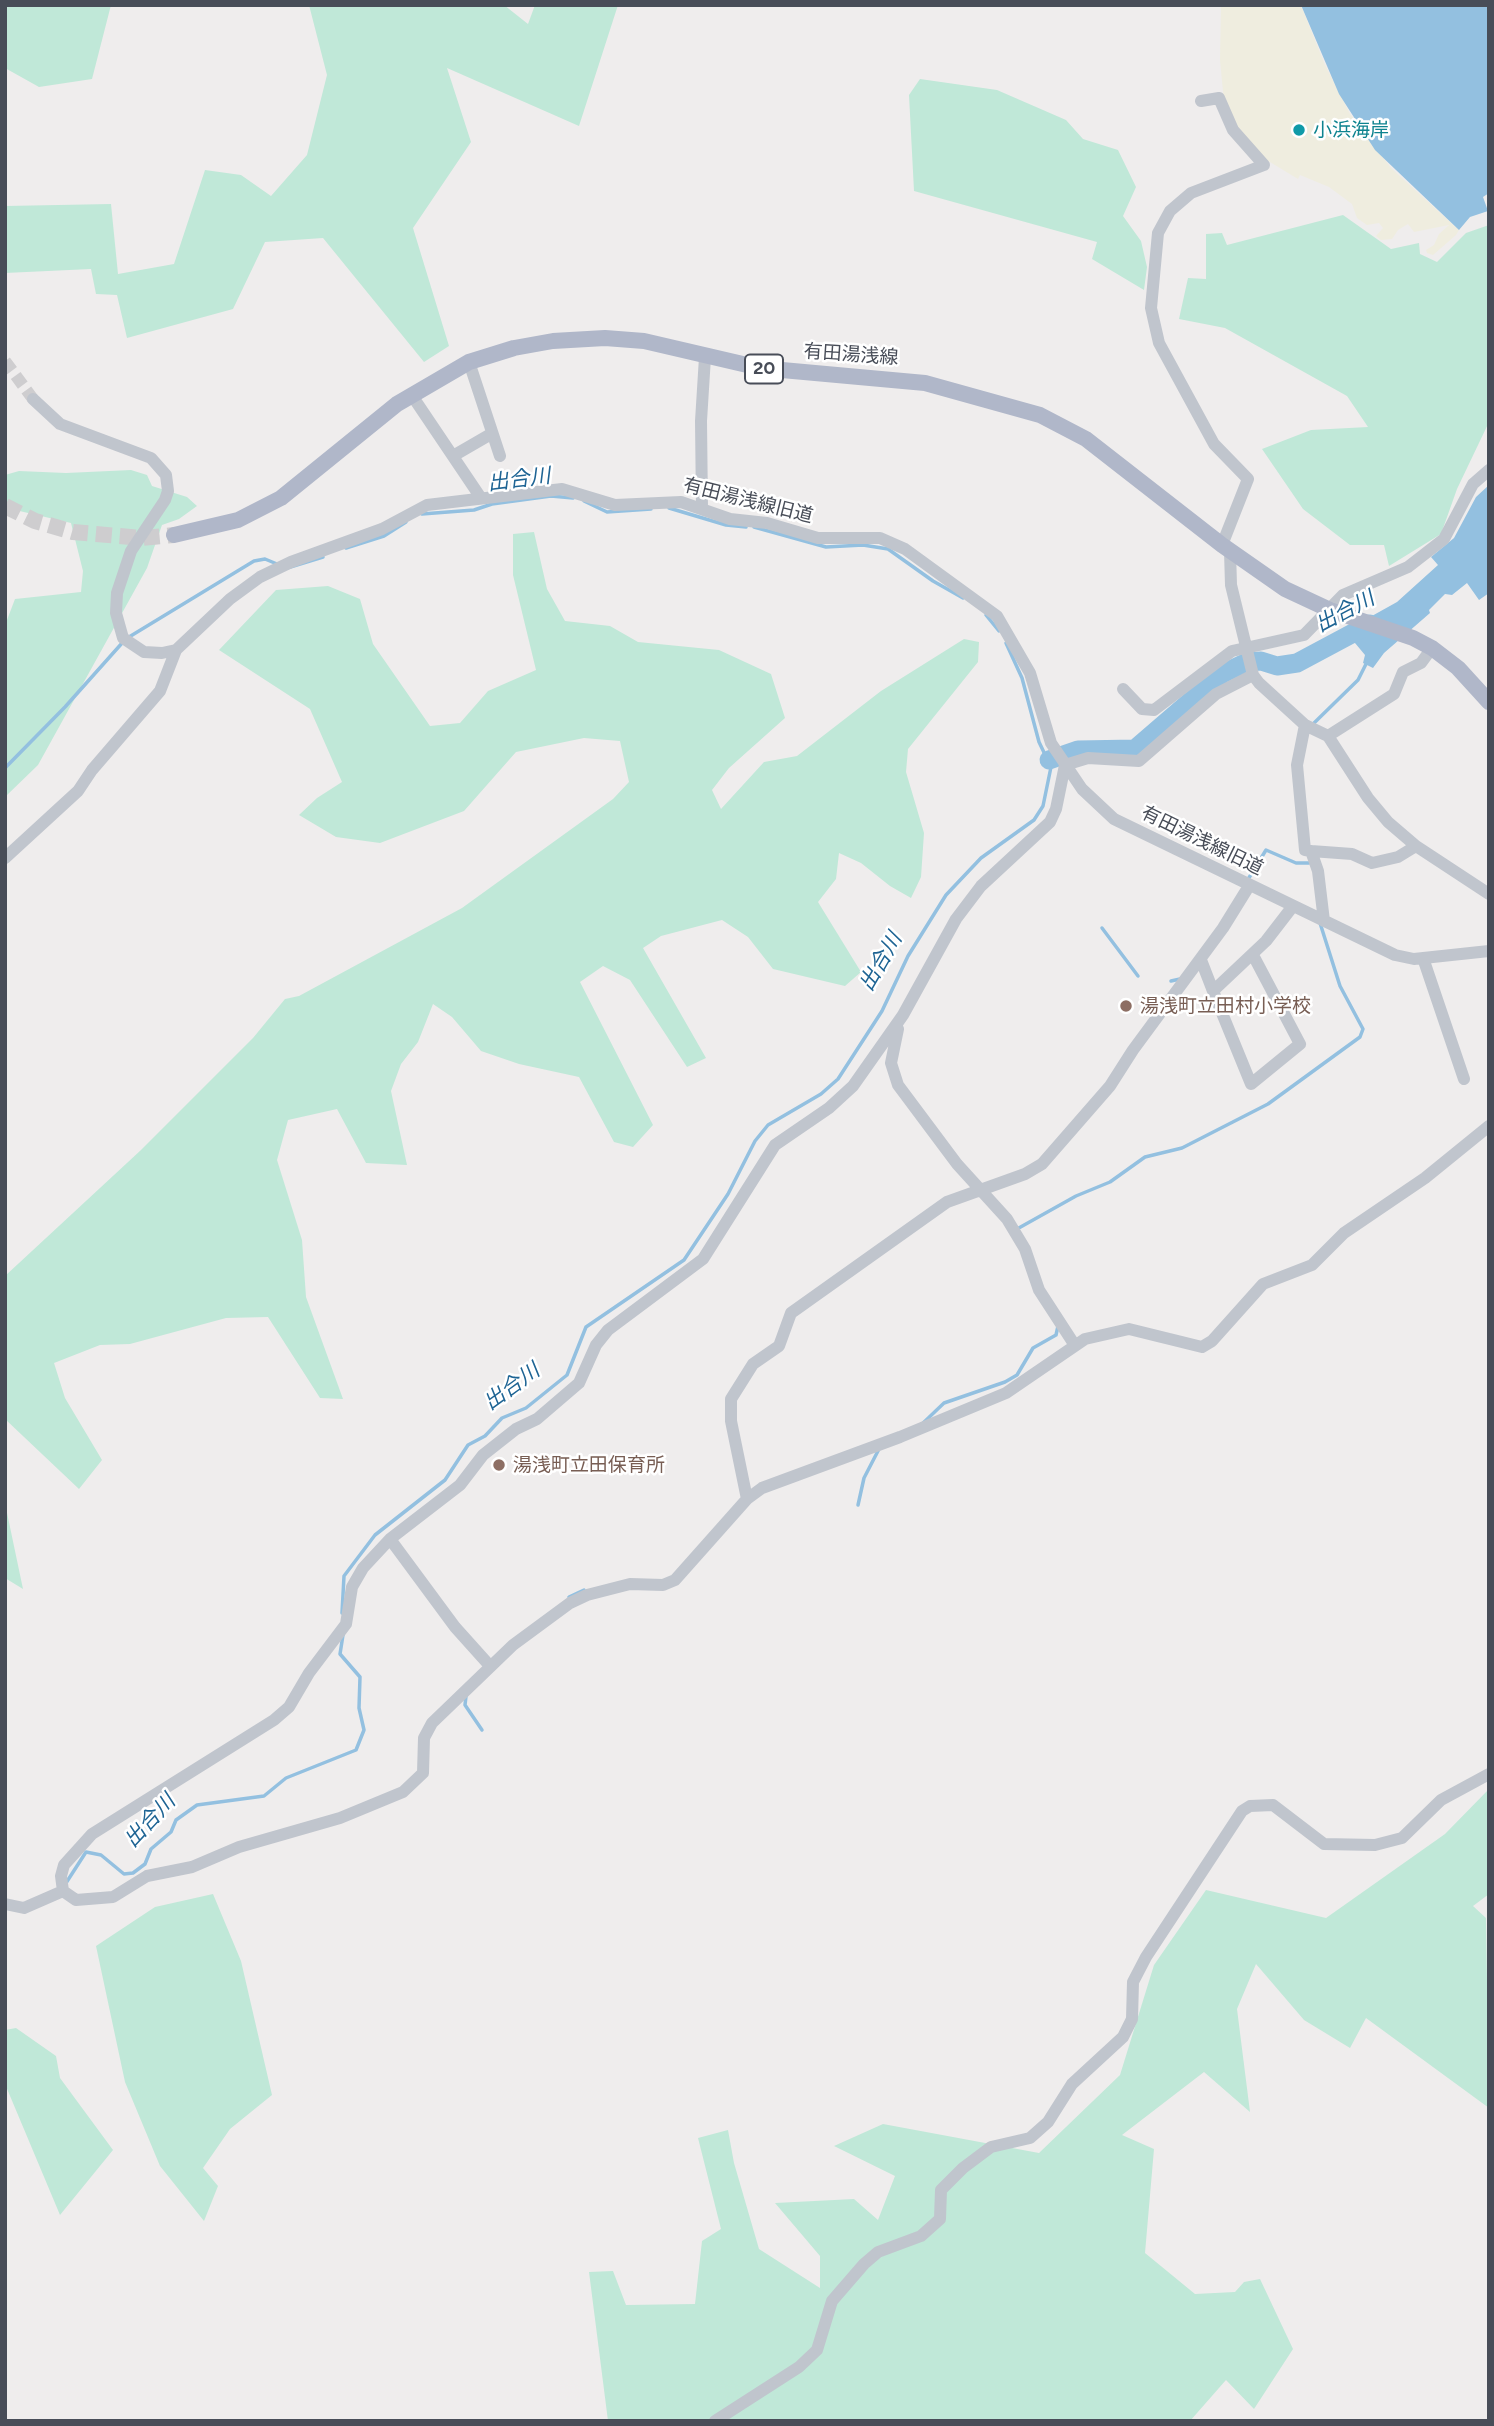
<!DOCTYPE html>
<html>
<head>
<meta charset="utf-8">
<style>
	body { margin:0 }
	#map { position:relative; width:1494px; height:2426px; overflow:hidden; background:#efeded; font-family:Figtree,sans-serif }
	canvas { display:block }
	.frame { position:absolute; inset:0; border:7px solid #484d58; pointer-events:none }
</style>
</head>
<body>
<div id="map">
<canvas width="1494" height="2426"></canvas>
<div class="frame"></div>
</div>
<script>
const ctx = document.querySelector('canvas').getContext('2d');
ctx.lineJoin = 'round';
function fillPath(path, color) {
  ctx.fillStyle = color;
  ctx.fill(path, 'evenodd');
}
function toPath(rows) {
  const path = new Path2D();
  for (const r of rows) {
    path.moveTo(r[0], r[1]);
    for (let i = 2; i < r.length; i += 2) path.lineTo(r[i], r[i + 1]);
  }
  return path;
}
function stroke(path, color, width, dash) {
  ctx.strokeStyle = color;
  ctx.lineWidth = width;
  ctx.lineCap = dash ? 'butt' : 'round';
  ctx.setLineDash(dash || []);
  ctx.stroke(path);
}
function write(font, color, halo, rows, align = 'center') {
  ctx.font = font + ' Figtree,"Noto Sans JP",sans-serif';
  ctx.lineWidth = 5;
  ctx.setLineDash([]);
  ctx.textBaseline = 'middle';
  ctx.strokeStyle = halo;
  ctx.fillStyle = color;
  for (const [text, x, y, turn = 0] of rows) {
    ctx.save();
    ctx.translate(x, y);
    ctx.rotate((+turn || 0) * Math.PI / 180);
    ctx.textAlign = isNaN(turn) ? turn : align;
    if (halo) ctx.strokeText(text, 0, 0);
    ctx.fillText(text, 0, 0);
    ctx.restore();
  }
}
const green = toPath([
	[5,5,111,5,92,79,39,87,5,68],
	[309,5,504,5,528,24,535,5,618,5,579,126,447,68,471,142,413,228,449,346,424,362,323,238,265,242,233,309,127,338,117,295,96,294,91,269,5,273,5,206,111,204,118,274,174,264,205,170,241,175,271,196,307,155,327,75],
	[920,79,997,90,1066,120,1083,139,1118,150,1136,187,1123,216,1141,241,1147,267,1144,290,1092,259,1097,242,914,191,909,95],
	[1343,215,1391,249,1419,243,1420,254,1437,262,1466,233,1489,225,1489,422,1457,489,1441,534,1389,566,1384,545,1350,545,1303,509,1262,449,1311,430,1368,427,1347,396,1225,328,1179,319,1188,278,1206,279,1206,234,1222,233,1227,245],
	[131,470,147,475,152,486,187,497,197,506,179,519,162,525,147,568,38,765,5,797,7,620,15,599,81,592,83,571,71,523,11,509,5,501,5,475,19,471,66,473],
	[534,532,547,589,565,621,610,626,638,642,719,650,771,674,785,718,729,768,712,790,721,809,764,762,797,756,881,691,964,639,979,642,978,662,908,749,906,772,924,833,921,877,911,898,890,886,861,863,839,853,836,879,818,902,861,972,845,986,773,969,748,937,722,920,661,936,643,948,706,1058,687,1067,630,980,603,966,580,982,653,1125,633,1147,614,1142,579,1077,519,1064,481,1051,452,1017,433,1004,418,1042,401,1064,391,1091,407,1165,366,1163,337,1109,288,1120,277,1160,302,1240,306,1297,343,1399,320,1398,268,1317,226,1318,130,1344,100,1345,54,1363,65,1398,102,1460,79,1489,5,1419,5,1276,141,1150,253,1038,285,999,299,996,462,908,613,799,629,782,620,741,584,738,516,752,464,811,380,843,336,837,299,815,317,798,342,782,310,709,219,650,276,590,328,586,360,599,373,644,430,726,460,723,488,691,536,670,513,575,513,534],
	[5,1507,6,1508,23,1589,5,1578],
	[1489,1789,1489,1894,1473,1906,1486,1918,1489,2108,1366,2018,1350,2048,1304,2020,1256,1964,1237,2009,1250,2112,1204,2072,1122,2135,1154,2149,1145,2253,1195,2294,1235,2292,1244,2282,1260,2279,1293,2349,1254,2409,1226,2380,1190,2421,608,2421,589,2272,613,2271,626,2305,695,2304,702,2241,721,2229,698,2138,728,2130,734,2163,759,2249,820,2288,820,2256,775,2203,854,2199,878,2220,895,2176,834,2146,883,2124,1039,2153,1120,2075,1154,1965,1206,1890,1326,1918,1445,1834],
	[213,1894,241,1961,272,2095,230,2129,203,2168,218,2186,204,2221,160,2166,125,2082,96,1946,155,1907],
	[16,2028,56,2056,60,2078,113,2150,60,2215,5,2084,5,2030]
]);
const sand = toPath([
	[1221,5,1301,5,1325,65,1350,114,1391,168,1459,230,1456,235,1433,255,1427,253,1426,250,1434,245,1439,234,1449,225,1414,232,1408,224,1398,230,1392,239,1381,240,1376,236,1383,228,1379,223,1367,225,1357,218,1352,204,1329,187,1300,175,1298,179,1260,156,1241,135,1224,102,1220,60]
]);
const water = toPath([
	[1301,5,1489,5,1489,193,1483,197,1488,211,1470,217,1459,230,1375,150,1339,94],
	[1489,485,1489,593,1479,600,1467,583,1452,595,1445,594,1429,610,1430,613,1384,653,1373,668,1363,663,1365,655,1345,631,1397,602,1438,565,1431,557,1454,538,1476,497]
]);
const stream = toPath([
	[584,501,607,512,651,509],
	[669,508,726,525,746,527],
	[422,514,474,510,492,504,551,496,573,498],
	[754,527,826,547,863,545,888,549,933,581,963,598],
	[346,548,384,536,406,522],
	[287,568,323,557],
	[986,615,999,631],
	[129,637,254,561,265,559,277,564],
	[1313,724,1358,680,1367,662],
	[5,768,65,707,123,642],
	[1247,881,1266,850,1296,863,1309,863],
	[1102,928,1138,976],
	[1171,981,1180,979],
	[1017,1229,1076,1196,1110,1182,1145,1157,1182,1148,1268,1104,1360,1037,1363,1029,1340,986,1320,923],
	[921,1425,944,1403,1005,1382,1017,1375,1033,1348,1056,1335,1058,1326],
	[858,1505,864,1478,879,1449],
	[569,1597,584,1590],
	[342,1613,344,1576,375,1535,445,1480,468,1445,485,1436,502,1418,526,1408,567,1375,586,1327,684,1260,728,1194,755,1141,768,1125,821,1094,838,1079,882,1011,908,956,946,895,981,858,1034,820,1043,806,1051,767,1039,742,1022,678,1006,643],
	[466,1696,465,1705,482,1730],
	[66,1883,86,1852,101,1855,124,1874,133,1873,145,1864,151,1849,171,1832,176,1820,197,1805,264,1796,286,1778,356,1750,364,1730,359,1708,360,1677,340,1654,343,1635]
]);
const river = toPath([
	[1049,760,1078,750,1135,749,1222,674,1247,662,1261,661,1277,666,1297,663,1370,624]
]);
const minorTunnel = toPath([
	[5,361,33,399]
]);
const majorTunnel = toPath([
	[5,506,35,521,73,532,142,538,174,535]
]);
const minor = toPath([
	[1201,101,1219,98,1233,130,1264,165,1191,193,1170,211,1158,233,1151,308,1159,343,1214,444,1248,479,1222,545],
	[469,362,500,456],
	[411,394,481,498],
	[33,399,60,424,151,458,166,475,168,491,165,500,131,551,117,593,116,613,123,638,144,652,162,653,176,650,230,599,260,577,291,562,382,529,427,505,562,489,615,505,681,502,730,519,767,523,818,538,880,538,905,549,997,616,1030,673,1051,743,1082,789,1114,819,1395,955,1414,959,1489,951],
	[453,456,491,434],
	[702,508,701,421,705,357],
	[1230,551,1231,585,1253,675,1259,683,1305,725,1328,736,1368,798,1388,822,1416,846,1489,894],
	[1253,675,1216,694,1139,761,1088,758,1065,765,1056,809,1050,822,981,886,956,919,903,1015,853,1086,829,1108,775,1145,703,1259,608,1330,596,1345,579,1383,537,1419,516,1429,483,1455,460,1485,390,1539,363,1568,352,1587,346,1624,309,1673,289,1707,274,1720,92,1834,64,1865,61,1876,63,1891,76,1900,113,1897,147,1876,192,1867,239,1847,340,1818,403,1792,423,1773,424,1738,432,1723,513,1645,570,1603,587,1595,630,1584,663,1585,675,1580,747,1499,762,1488,900,1437,1006,1393,1085,1339,1129,1329,1202,1347,1212,1341,1263,1284,1312,1265,1344,1233,1425,1178,1489,1126],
	[1123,689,1142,709,1154,710,1232,651,1304,635,1343,595,1408,567,1444,539,1473,484,1489,470],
	[1305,725,1297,765,1305,850,1311,851,1318,871,1324,921],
	[1328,736,1394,694,1403,672,1421,663,1432,648],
	[1311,851,1352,854,1372,863,1398,857,1416,846],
	[5,858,78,791,92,770,160,691,176,650],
	[1423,958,1464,1079],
	[1201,960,1213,991,1266,941,1293,906],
	[1213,991,1251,1084,1300,1044,1253,955],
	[898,1029,891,1063,898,1085,957,1164,1007,1219,1025,1249,1039,1290,1074,1344],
	[747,1499,731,1421,731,1399,753,1364,779,1346,791,1313,947,1202,1025,1174,1042,1164,1110,1086,1133,1050,1223,928,1249,886],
	[390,1539,455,1627,490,1666],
	[5,1904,24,1908,63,1891],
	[715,2421,799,2367,817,2350,832,2301,864,2264,878,2252,921,2236,940,2219,941,2190,963,2168,991,2147,1030,2138,1048,2122,1072,2084,1123,2037,1132,2019,1133,1982,1146,1957,1242,1811,1250,1806,1273,1805,1324,1844,1375,1845,1402,1838,1441,1800,1489,1774]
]);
const major = toPath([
	[174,535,238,520,281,498,397,404,469,362,514,348,553,341,605,338,644,341,760,368,925,383,1040,415,1086,439,1222,545,1285,589,1330,610,1413,638,1432,648,1458,668,1489,702]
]);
const markers = [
	[1299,130,7,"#0f9aa8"],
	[1126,1006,7,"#8d6e63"],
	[499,1465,7,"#8d6e63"]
];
const shields = [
	[764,369,38]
];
const shieldNames = [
	["20",764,369]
];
const cultureNames = [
	["小浜海岸",1313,130]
];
const streetNames = [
	["有田湯浅線",851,355,4],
	["有田湯浅線旧道",748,501,14],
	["有田湯浅線旧道",1202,841,26]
];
const educationNames = [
	["湯浅町立田村小学校",1140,1006],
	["湯浅町立田保育所",513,1465]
];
const waterNames = [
	["出合川",519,480,-7],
	["出合川",1345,612,-28],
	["出合川",881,962,-60],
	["出合川",512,1387,-36],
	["出合川",150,1821,-47]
];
fillPath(green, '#c0e8d8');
fillPath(sand, '#efeddf');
fillPath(water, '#93c0e0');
stroke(stream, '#93c0e0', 3.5);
stroke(river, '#93c0e0', 19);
stroke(minorTunnel, '#cecdcf', 12, [12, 6]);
stroke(majorTunnel, '#cecdcf', 16, [16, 8]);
stroke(minor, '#c0c5cd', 12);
stroke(major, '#b0b7c9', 16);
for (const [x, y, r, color] of markers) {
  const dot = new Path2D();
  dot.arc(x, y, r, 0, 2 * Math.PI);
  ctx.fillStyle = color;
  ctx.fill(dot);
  stroke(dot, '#fff', 2.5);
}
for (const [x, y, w] of shields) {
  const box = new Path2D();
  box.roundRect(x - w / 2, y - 14.5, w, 29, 5);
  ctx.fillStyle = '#fff';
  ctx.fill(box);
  stroke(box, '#484d58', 2);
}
write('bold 18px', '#484d58', null, shieldNames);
write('19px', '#0d838f', '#fff', cultureNames, 'left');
write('19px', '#484d58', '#fff', streetNames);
write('19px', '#785e54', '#fff', educationNames, 'left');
write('italic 21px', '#1e6494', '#fff', waterNames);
</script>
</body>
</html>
